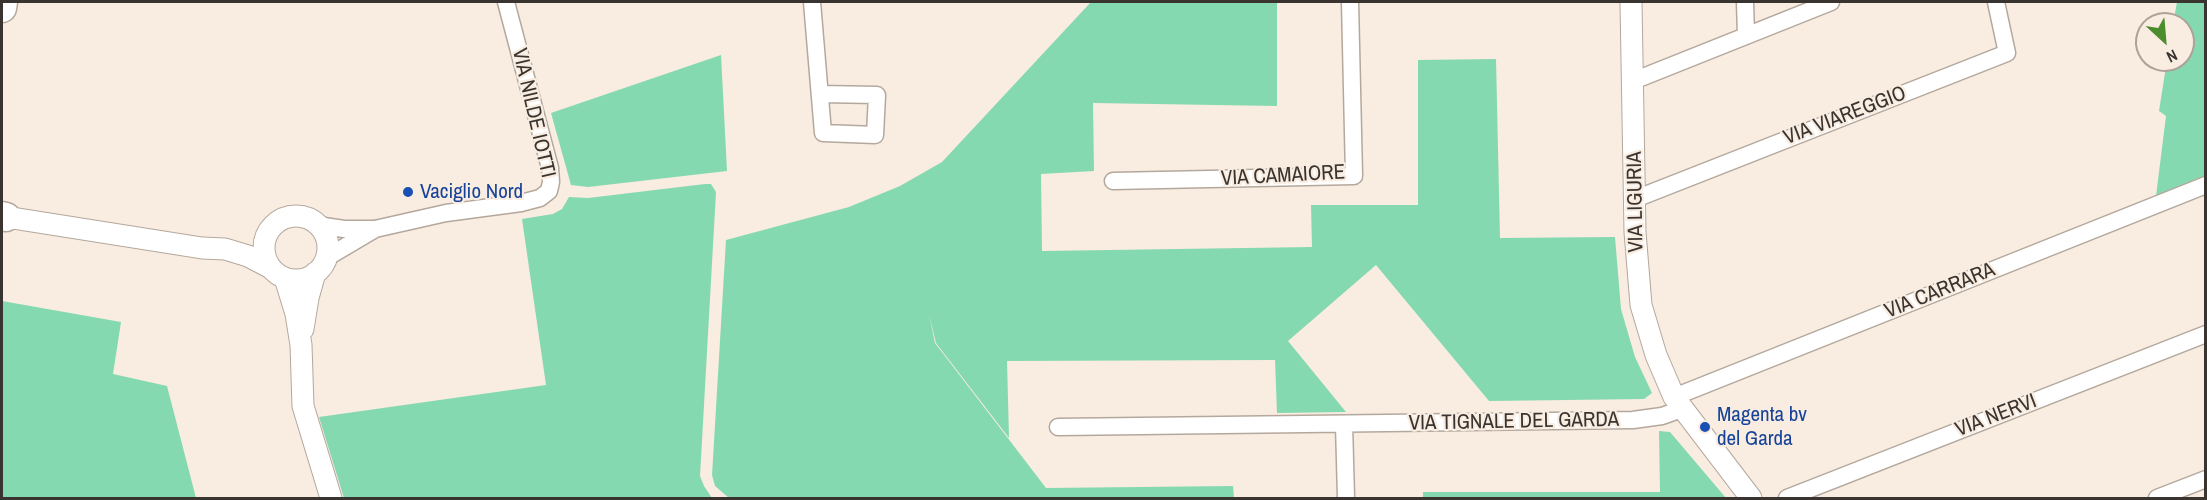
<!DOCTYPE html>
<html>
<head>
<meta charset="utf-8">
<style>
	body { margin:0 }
	#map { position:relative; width:2207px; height:500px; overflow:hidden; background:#f9ece0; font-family:"Archivo Narrow",sans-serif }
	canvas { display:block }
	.frame { position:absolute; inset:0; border:3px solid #3a3430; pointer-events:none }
	.north { position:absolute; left:2135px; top:12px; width:60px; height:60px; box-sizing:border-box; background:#f9ece0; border:2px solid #ada29a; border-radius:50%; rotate:154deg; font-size:16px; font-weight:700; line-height:24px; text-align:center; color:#3a3430 }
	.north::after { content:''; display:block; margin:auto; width:21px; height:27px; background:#4b8c2d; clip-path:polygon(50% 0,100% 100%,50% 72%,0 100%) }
</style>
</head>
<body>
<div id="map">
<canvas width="2207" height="500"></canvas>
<div class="frame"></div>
<div class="north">N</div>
</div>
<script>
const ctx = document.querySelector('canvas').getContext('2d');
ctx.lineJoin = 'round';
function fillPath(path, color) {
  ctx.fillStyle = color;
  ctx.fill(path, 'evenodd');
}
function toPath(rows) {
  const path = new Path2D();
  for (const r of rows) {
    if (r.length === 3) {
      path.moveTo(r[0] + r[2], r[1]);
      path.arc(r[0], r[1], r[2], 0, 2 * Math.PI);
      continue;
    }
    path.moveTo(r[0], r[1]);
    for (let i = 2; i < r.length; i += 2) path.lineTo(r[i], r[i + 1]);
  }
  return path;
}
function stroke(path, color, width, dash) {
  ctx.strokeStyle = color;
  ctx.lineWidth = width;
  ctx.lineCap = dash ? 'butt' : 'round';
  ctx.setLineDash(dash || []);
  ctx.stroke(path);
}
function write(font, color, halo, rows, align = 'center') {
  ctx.font = font + ' "Archivo Narrow",sans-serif';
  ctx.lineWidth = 4.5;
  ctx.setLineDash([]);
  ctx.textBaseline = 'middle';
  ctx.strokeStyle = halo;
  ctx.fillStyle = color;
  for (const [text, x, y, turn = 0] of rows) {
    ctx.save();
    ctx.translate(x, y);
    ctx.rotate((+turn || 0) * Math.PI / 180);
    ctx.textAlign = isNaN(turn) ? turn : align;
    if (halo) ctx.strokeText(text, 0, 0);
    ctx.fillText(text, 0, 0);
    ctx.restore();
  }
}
const green = toPath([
	[1091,2,1277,2,1277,106,1093,103,1094,171,1041,174,1042,251,1312,247,1311,205,1418,205,1418,60,1496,59,1500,238,1615,237,1621,309,1635,357,1652,393,1644,399,1489,401,1376,265,1288,341,1346,412,1277,413,1275,360,1007,361,1009,438,936,343,929,314,935,343,1046,488,1233,486,1234,498,729,498,715,486,712,475,726,240,849,207,900,186,942,162],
	[2177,2,2205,2,2205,177,2156,196,2166,116,2159,111,2167,60,2183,60,2183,24,2173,24],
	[721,55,727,171,588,187,571,185,551,113],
	[705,184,711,184,716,192,700,476,704,486,712,498,344,498,319,417,546,385,522,219,553,214,562,209,569,197,588,198],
	[2,301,121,322,113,374,167,386,196,498,2,498],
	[1659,431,1670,432,1726,498,1423,498,1423,492,1660,492]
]);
const minor = toPath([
	[812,2,823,133,875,135,877,95,820,94],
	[1745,2,1746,36],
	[1633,81,1831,2],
	[1113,181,1354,176,1350,2],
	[1635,199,2007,53,1996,2],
	[317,225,344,229,374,229],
	[326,258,375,229,446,213,521,203,540,198,549,191,551,182,550,168,506,2],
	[1674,397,2206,185],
	[1344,424,1346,498],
	[1058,427,1633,420,1662,416,1682,409],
	[1787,498,2206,334],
	[2157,498,2206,479]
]);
const tertiary = toPath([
	[1631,2,1635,232,1641,305,1656,355,1674,397,1751,498],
	[296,248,32],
	[6,217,202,248,225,249,248,256,271,268],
	[285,278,296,314,301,345,303,406,331,498],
	[303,329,308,298,315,273]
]);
const trunk = toPath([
	[2,8,3,2],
	[2,216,6,217]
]);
const markers = [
	[408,192,6,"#1a4fb4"],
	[1705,427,6,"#1a4fb4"]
];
const streetNames = [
	["VIA NILDE IOTTI",533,113,77],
	["VIA VIAREGGIO",1845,116,-21],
	["VIA CAMAIORE",1283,176,-3],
	["VIA LIGURIA",1636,202,-91],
	["VIA CARRARA",1940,291,-22],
	["VIA NERVI",1996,416,-21],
	["VIA TIGNALE DEL GARDA",1514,422,-1]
];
const transitNames = [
	["Vaciglio Nord",420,192],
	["Magenta bv",1717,415],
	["del Garda",1717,439]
];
fillPath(green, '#85d9b0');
stroke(minor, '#b4a89d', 19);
stroke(tertiary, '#b4a89d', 23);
stroke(trunk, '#b4a89d', 31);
stroke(minor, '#fff', 16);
stroke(tertiary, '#fff', 21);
stroke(trunk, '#fff', 28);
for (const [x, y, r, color] of markers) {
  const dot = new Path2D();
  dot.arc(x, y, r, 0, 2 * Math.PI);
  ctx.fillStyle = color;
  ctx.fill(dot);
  stroke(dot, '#f9ece0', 2);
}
write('21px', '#3a3430', '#f9ece0', streetNames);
write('21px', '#164399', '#f9ece0', transitNames, 'left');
</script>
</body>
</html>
